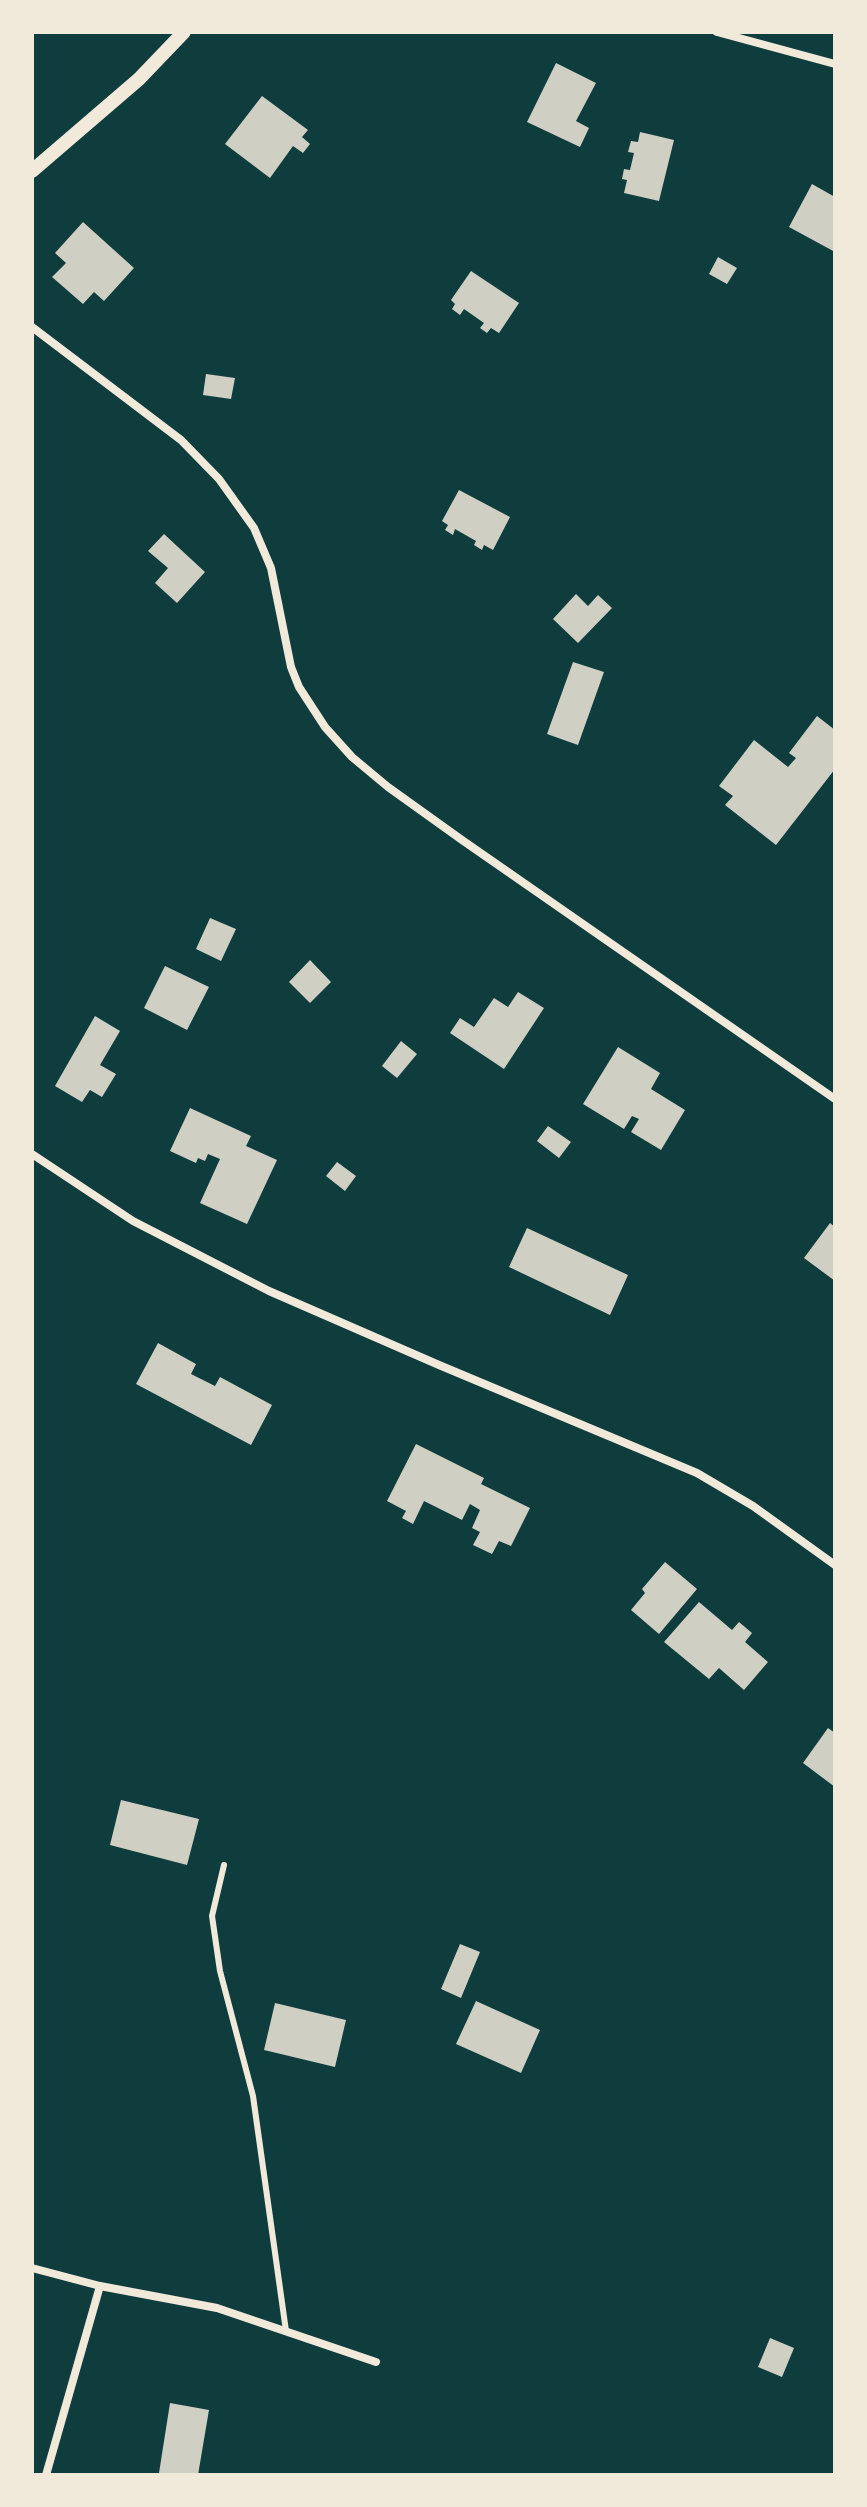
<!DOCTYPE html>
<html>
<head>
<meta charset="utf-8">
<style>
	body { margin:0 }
	#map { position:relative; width:867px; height:2507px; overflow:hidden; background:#0f3d3e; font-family:"DejaVu Sans",sans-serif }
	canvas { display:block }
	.frame { position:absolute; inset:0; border:34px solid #f1e9da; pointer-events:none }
</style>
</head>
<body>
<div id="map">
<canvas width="867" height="2507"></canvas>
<div class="frame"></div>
</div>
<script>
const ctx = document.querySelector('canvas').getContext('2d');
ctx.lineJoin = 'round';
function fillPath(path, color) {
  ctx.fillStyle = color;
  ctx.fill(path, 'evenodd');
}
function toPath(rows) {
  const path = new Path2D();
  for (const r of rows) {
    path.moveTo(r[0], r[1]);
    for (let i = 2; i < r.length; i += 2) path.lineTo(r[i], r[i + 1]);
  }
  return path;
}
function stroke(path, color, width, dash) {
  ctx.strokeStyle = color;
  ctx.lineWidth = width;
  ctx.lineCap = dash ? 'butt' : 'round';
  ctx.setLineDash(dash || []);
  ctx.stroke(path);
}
const building = toPath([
	[556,63,596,83,576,121,589,128,580,147,527,122],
	[262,96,308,130,302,137,310,144,303,153,293,146,270,178,225,144],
	[640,132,674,140,659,201,624,193,627,180,622,179,624,169,630,170,634,153,628,152,631,141,638,142],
	[812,184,835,197,835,252,789,227],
	[83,222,134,268,104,301,94,292,83,304,52,277,66,263,55,253],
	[718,257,737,268,727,284,709,274],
	[471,271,519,303,499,333,491,328,487,333,480,328,484,323,464,309,460,315,452,309,455,304,451,300],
	[206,374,235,378,231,399,203,395],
	[459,490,510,517,493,550,484,545,482,550,474,545,476,541,455,529,453,535,445,530,448,525,442,521],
	[164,534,205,572,177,603,155,583,168,568,148,551],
	[576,594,588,606,598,595,612,608,578,643,553,619],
	[573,662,604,672,578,745,547,734],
	[817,716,835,730,835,769,776,845,725,805,733,796,719,786,754,740,788,767,796,758,789,753],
	[210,918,236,929,221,961,196,949],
	[310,960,331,982,310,1003,289,982],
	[165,966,209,987,187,1030,144,1008],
	[518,992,544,1008,504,1069,450,1033,460,1018,474,1027,494,998,508,1007],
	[95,1016,120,1031,100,1065,116,1074,102,1097,90,1090,82,1102,55,1086],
	[401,1041,417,1054,397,1078,382,1066],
	[618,1047,660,1073,651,1089,685,1110,661,1150,631,1132,639,1119,632,1116,624,1129,583,1104],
	[190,1108,251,1136,246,1146,277,1160,247,1224,200,1203,220,1159,208,1154,205,1161,198,1158,196,1163,170,1151],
	[548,1126,571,1142,559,1158,537,1141],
	[337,1162,356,1176,345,1191,326,1176],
	[830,1223,835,1227,835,1281,804,1258],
	[527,1228,628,1275,610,1315,509,1267],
	[158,1343,196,1364,191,1374,215,1386,220,1377,272,1405,251,1445,136,1384],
	[416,1444,484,1478,481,1484,530,1508,511,1546,499,1541,492,1554,473,1545,480,1532,472,1528,480,1510,470,1504,462,1520,424,1501,413,1524,402,1518,406,1511,387,1501],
	[665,1562,697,1589,659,1634,631,1610,645,1593,642,1589],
	[699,1602,732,1630,739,1622,752,1633,745,1642,768,1662,744,1690,719,1668,709,1679,664,1642],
	[828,1728,835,1733,835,1787,803,1763],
	[121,1800,199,1819,187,1865,110,1845],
	[460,1944,480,1952,461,1998,441,1989],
	[476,2001,540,2030,521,2073,456,2044],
	[275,2003,346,2020,335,2067,264,2050],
	[770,2338,794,2348,782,2377,758,2367],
	[170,2403,209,2410,198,2475,159,2473]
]);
const service = toPath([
	[224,1865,212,1916,220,1971,253,2096,286,2331]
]);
const minor = toPath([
	[717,32,835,64],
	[32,327,181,440,219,479,254,528,271,568,291,667,299,687,325,727,352,757,388,787,462,840,835,1099],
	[32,1154,133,1221,269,1291,439,1365,697,1473,753,1506,835,1565],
	[32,2268,100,2286,217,2308,376,2362],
	[46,2475,100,2286]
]);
const tertiary = toPath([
	[32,171,139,79,184,32]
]);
fillPath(building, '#cfcfc3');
stroke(service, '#f1e9da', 6);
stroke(minor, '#f1e9da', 8);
stroke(tertiary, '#f1e9da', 14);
</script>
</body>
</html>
